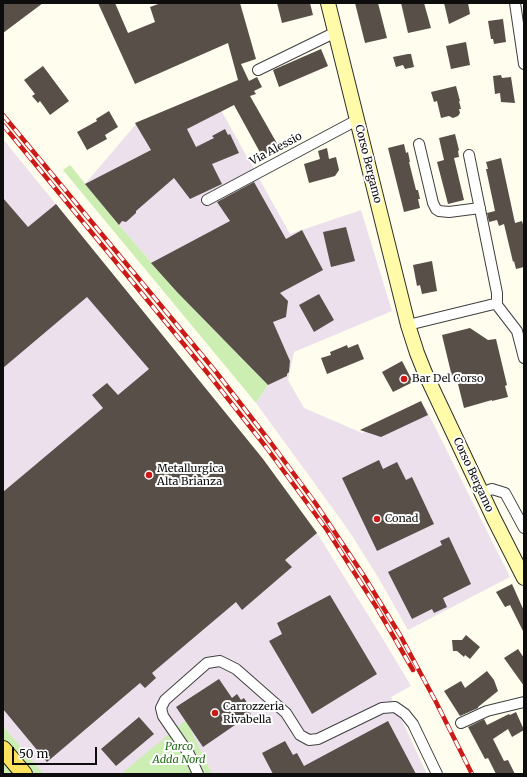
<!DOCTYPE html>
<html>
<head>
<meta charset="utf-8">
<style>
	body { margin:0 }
	#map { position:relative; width:527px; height:777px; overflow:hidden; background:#fffded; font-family:Merriweather,serif }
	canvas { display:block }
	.frame { position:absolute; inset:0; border:4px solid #0d0d0d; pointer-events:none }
	.scale { position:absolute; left:12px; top:747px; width:85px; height:18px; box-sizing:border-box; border:2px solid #0d0d0d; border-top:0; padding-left:5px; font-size:12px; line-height:14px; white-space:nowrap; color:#0d0d0d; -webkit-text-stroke:3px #fff; paint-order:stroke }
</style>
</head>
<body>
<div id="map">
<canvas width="527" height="777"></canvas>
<div class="frame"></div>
<div class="scale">50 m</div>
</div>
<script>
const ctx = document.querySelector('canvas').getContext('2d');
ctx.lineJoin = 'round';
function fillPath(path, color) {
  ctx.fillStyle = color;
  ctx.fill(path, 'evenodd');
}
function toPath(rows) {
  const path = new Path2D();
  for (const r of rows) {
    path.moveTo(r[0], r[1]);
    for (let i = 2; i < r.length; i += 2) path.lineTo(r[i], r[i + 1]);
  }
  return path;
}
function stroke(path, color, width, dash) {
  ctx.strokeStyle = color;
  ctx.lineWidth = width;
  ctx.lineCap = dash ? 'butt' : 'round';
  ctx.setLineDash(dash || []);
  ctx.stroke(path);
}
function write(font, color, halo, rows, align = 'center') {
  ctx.font = font + ' Merriweather,serif';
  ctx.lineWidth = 4;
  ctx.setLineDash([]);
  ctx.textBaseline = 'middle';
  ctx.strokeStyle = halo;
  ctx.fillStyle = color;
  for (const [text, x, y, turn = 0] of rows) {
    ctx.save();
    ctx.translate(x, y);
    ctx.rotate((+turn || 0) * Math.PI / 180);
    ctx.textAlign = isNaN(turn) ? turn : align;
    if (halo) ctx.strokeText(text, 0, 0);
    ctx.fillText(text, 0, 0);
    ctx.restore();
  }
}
const industrial = toPath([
	[212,94,290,234,361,210,392,311,294,352,288,380,304,408,362,433,425,407,510,577,408,630,378,577,347,528,256,403,268,385,177,292,119,225,85,184,136,124],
	[3,139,263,459,317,533,383,639,411,686,391,697,427,774,43,774,3,726]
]);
const green = toPath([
	[70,165,119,225,177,292,268,385,256,403,63,170],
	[186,720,212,774,121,774],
	[3,726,44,774,3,774]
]);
const building = toPath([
	[3,3,43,3,3,33],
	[98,3,115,3,128,33,155,22,150,7,161,3,240,3,256,59,241,64,249,81,257,77,262,87,254,91,256,94,250,96,279,147,262,156,234,105,187,129,196,147,214,138,212,136,225,129,228,135,230,134,239,153,212,164,222,184,190,199,174,178,136,211,136,213,126,222,122,221,119,225,85,184,151,150,135,123,238,80,228,43,135,84],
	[277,3,310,3,313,15,282,23],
	[355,3,378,3,387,38,365,43],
	[401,3,424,3,431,28,408,33],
	[444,3,468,3,470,14,449,24],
	[503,19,506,42,494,44,493,39,491,39,488,21],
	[466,42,470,65,451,69,446,46],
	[321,49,328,66,279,87,273,70],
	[408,54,411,54,414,67,405,69,403,65,396,67,393,57],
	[43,66,69,101,50,115,40,101,38,103,32,96,35,94,24,80],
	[501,75,502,78,511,77,515,103,501,102,500,93,495,94,493,76],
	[456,86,460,101,459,101,461,109,459,109,460,113,458,116,453,118,449,116,441,118,437,101,434,102,431,92],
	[109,111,118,127,105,135,107,139,87,150,77,132,97,121,96,119],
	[455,134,459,150,458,151,459,157,454,158,464,200,448,204,437,162,444,160,439,138],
	[404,144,406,153,408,152,410,162,409,162,416,190,418,190,420,199,418,199,420,208,404,212,388,148],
	[327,148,329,159,336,157,339,170,335,176,309,183,304,164,320,159,318,151],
	[501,158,515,223,522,221,524,228,524,267,516,269,514,261,513,262,504,224,499,226,497,220,489,222,487,213,495,211,486,169,488,169,486,162],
	[254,182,286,239,302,230,323,270,280,293,288,301,286,317,273,322,290,361,289,372,287,374,287,376,268,385,177,292,151,263,230,221,217,202],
	[3,198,28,227,56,204,263,459,317,533,285,560,292,567,242,610,236,602,152,673,156,678,145,688,140,683,47,762,3,709,3,492,103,408,92,395,107,383,118,395,149,369,87,297,3,368],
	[346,227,355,261,331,267,323,232],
	[432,261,437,291,422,294,420,285,417,286,413,265],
	[319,294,334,320,314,332,299,305],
	[470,328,488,340,496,339,507,385,505,386,508,397,492,401,492,400,464,408,457,380,453,381,442,335],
	[358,344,364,359,327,374,321,358,331,355,330,352,340,348,347,345,348,348],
	[402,361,413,382,393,392,382,372],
	[421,401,428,415,381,437,360,430],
	[379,460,383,469,397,462,406,480,412,477,434,524,377,551,342,478],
	[449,537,471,584,443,598,447,607,434,613,432,609,412,619,388,572,442,545,440,541],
	[512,584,524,611,524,633,510,605,505,607,496,592],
	[330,595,377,674,312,714,269,641,282,634,277,623],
	[466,635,480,647,470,659,465,655,464,657,457,651,453,651,452,640,462,640],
	[518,649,524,658,524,686,504,658],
	[487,671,494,680,498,691,478,707,478,708,460,716,444,691,461,681,465,688],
	[219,679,232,698,237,694,241,700,244,698,251,709,248,711,251,714,203,747,176,707],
	[516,712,524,730,512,737,508,729,493,739,504,761,508,760,515,774,496,774,488,758,485,759,468,727,484,719,487,725,509,714,510,715],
	[139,717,154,734,116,766,101,749],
	[388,721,416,774,273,774,262,753,285,741,293,755,297,753,304,766]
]);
const street = toPath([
	[515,3,524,64],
	[258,70,336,32],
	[419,144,433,203,436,209,439,211,449,212,480,208],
	[207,200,357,120],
	[497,305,517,331,524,358],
	[408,325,494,304,497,305,497,293,469,155],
	[481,493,492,489,505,493,524,528],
	[461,723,487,711,524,702],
	[198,774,189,754,163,716,161,708,165,700,207,663,220,661,236,669,286,713,300,735,309,740,318,739,382,708,395,707,405,714,413,724,437,774]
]);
const secondary = toPath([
	[328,3,408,325,417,353,425,373,494,519,524,578]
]);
const primary = toPath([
	[3,749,24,774]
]);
const rail = toPath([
	[3,115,216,372,271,443,316,504,364,576,400,635,436,702,472,774],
	[3,125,210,376,266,447,327,530,377,608,413,670]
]);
const markers = [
	[404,379,4,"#cb1a17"],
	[149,475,4,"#cb1a17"],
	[377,519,4,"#cb1a17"],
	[215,713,4,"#cb1a17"]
];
const streetNames = [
	["Via Alessio",276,149,-28],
	["Corso Bergamo",368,164,76],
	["Corso Bergamo",473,475,65]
];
const poiNames = [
	["Bar Del Corso",412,379],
	["Metallurgica",157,469],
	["Alta Brianza",157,482],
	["Conad",385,519],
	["Carrozzeria",223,707],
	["Rivabella",223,720]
];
const parkNames = [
	["Parco",179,747],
	["Adda Nord",179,760]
];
fillPath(industrial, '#ece0ed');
fillPath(green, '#cdeeb2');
fillPath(building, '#574f48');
stroke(street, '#404040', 12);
stroke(secondary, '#2f2f2f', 16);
stroke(primary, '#1e1e1e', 18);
stroke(street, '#fff', 10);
stroke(secondary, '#fffba8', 14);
stroke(primary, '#ffe25d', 16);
stroke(rail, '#cb1a17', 4.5);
stroke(rail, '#fff', 3, [9]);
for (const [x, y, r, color] of markers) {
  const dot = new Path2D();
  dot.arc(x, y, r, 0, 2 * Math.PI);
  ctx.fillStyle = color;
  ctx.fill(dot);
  stroke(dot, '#fff', 1.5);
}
write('11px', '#0d0d0d', '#fff', streetNames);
write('11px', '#0d0d0d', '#fff', poiNames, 'left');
write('italic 11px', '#236b17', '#fff', parkNames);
</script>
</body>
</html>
